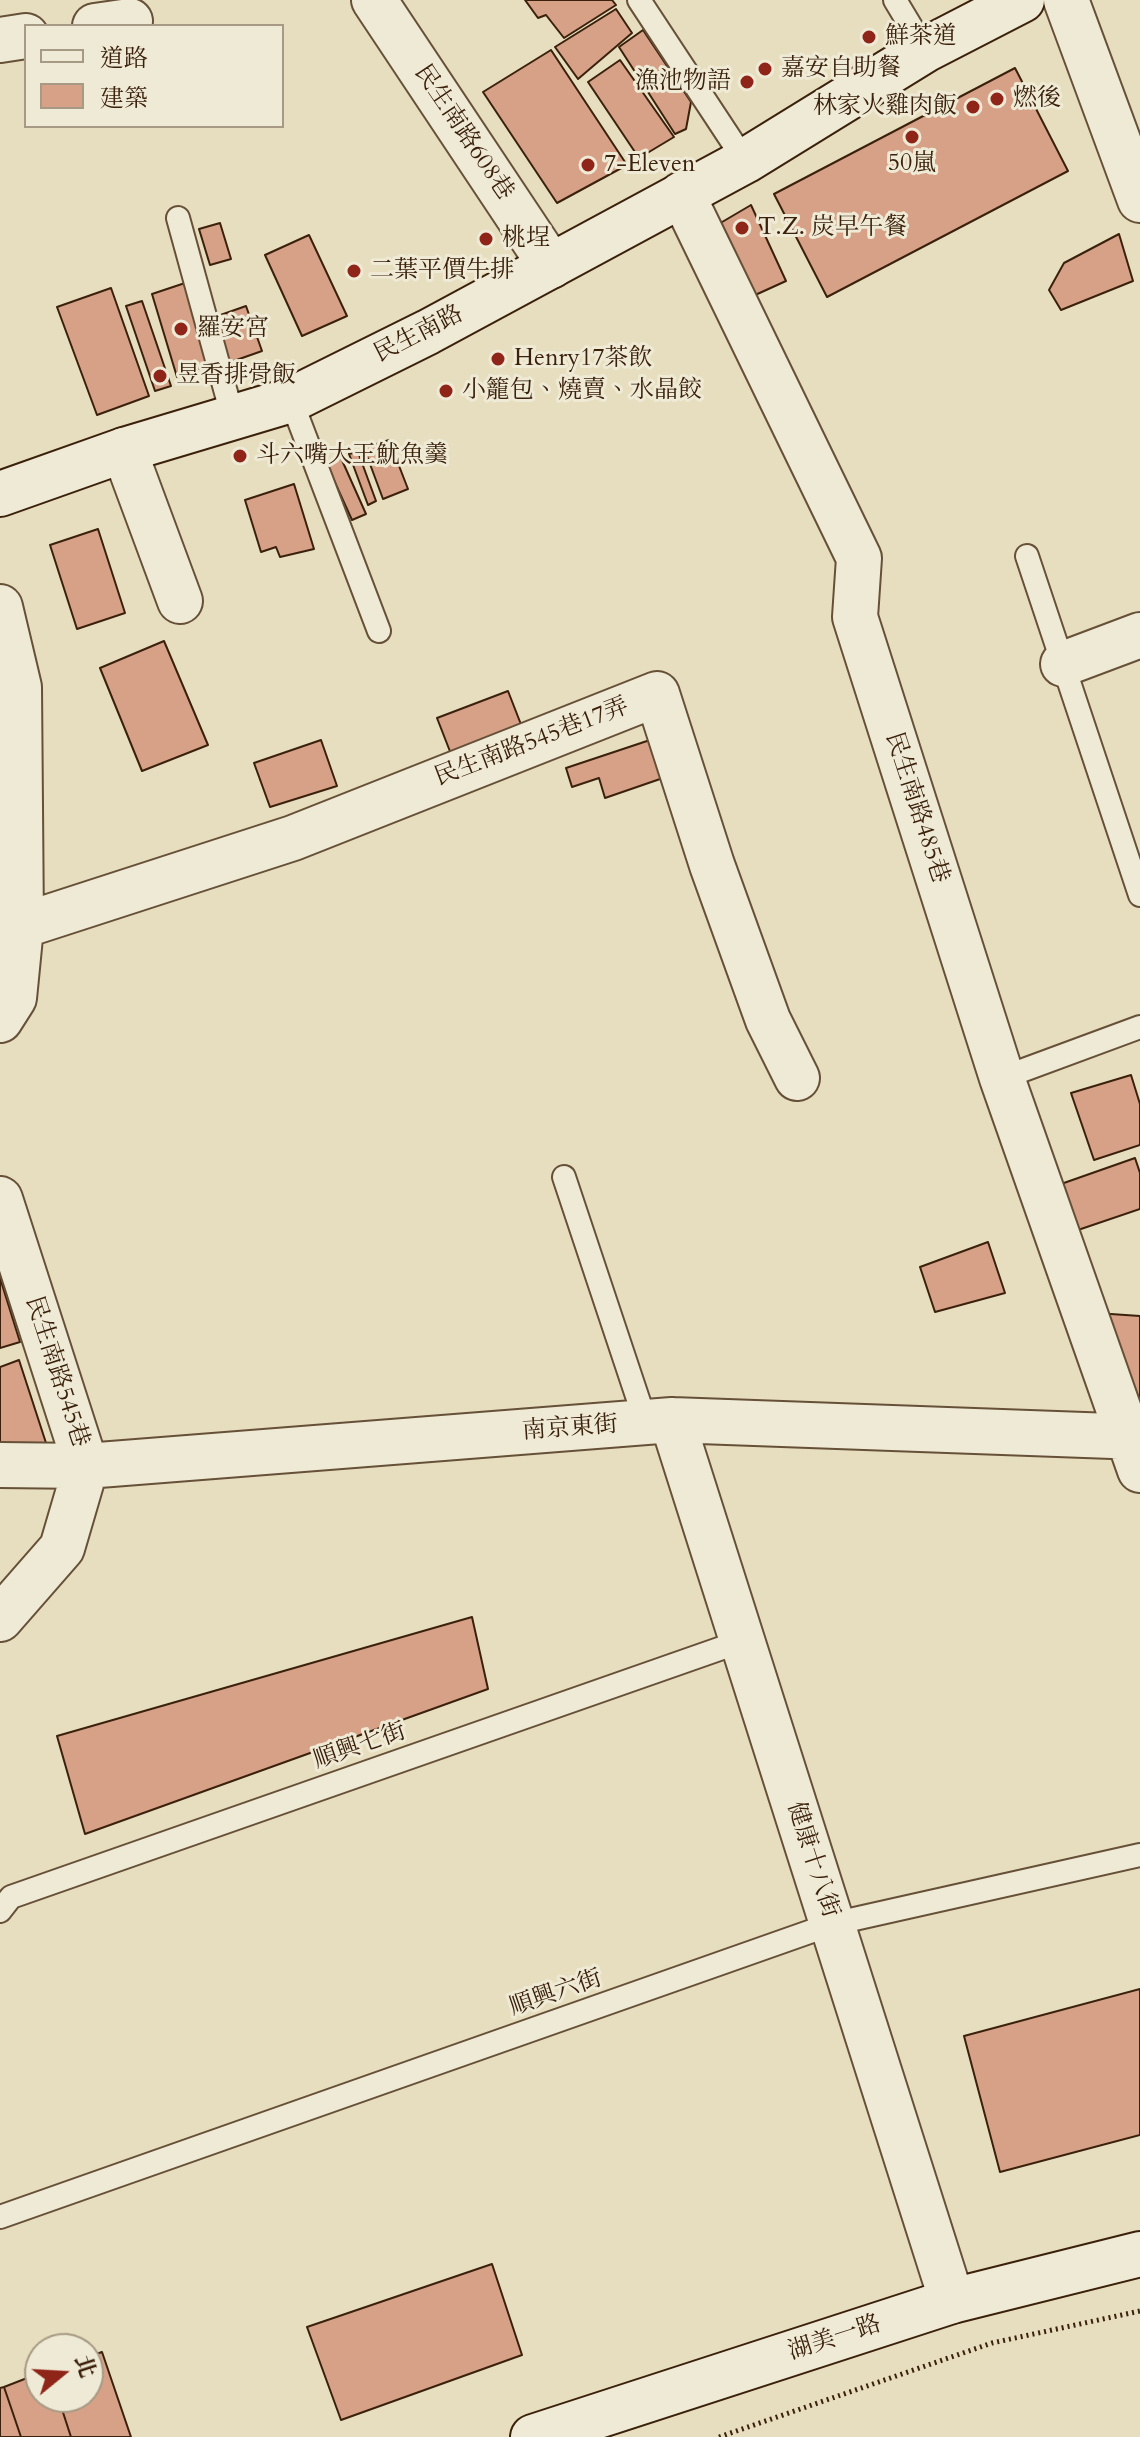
<!DOCTYPE html>
<html>
<head>
<meta charset="utf-8">
<style>
	body { margin:0 }
	#map { position:relative; width:1140px; height:2437px; overflow:hidden; background:#e6debe; font-family:Cardo,"Noto Serif TC",serif }
	canvas { display:block }
	.legend { position:absolute; left:24px; top:24px; width:260px; height:104px; box-sizing:border-box; background:#efead5; border:2px solid #a79a85; margin:0; padding:10px 14px; list-style:none; font-size:24px; color:#3b210c }
	.legend li { display:flex; align-items:center; gap:16px; height:40px }
	.legend b { width:40px; border:2px solid #a79a85 }
	.north { position:absolute; left:24px; top:2333px; width:80px; height:80px; box-sizing:border-box; background:#efead5; border:2px solid #a79a85; border-radius:50%; rotate:72deg; font-size:22px; font-weight:700; line-height:32px; text-align:center; color:#3b210c }
	.north::after { content:''; display:block; margin:auto; width:28px; height:36px; background:#8f2418; clip-path:polygon(50% 0,100% 100%,50% 72%,0 100%) }
</style>
</head>
<body>
<div id="map">
<canvas width="1140" height="2437"></canvas>
<ul class="legend">
<li><b style="height:10px;background:#efead5"></b>道路</li>
<li><b style="height:22px;background:#d6a187"></b>建築</li>
</ul>
<div class="north">北</div>
</div>
<script>
const ctx = document.querySelector('canvas').getContext('2d');
ctx.lineJoin = 'round';
function fillPath(path, color) {
  ctx.fillStyle = color;
  ctx.fill(path, 'evenodd');
}
function toPath(rows) {
  const path = new Path2D();
  for (const r of rows) {
    path.moveTo(r[0], r[1]);
    for (let i = 2; i < r.length; i += 2) path.lineTo(r[i], r[i + 1]);
  }
  return path;
}
function stroke(path, color, width, dash) {
  ctx.strokeStyle = color;
  ctx.lineWidth = width;
  ctx.lineCap = dash ? 'butt' : 'round';
  ctx.setLineDash(dash || []);
  ctx.stroke(path);
}
function write(font, color, halo, rows, align = 'center') {
  ctx.font = font + ' Cardo,"Noto Serif TC",serif';
  ctx.lineWidth = 6;
  ctx.setLineDash([]);
  ctx.textBaseline = 'middle';
  ctx.strokeStyle = halo;
  ctx.fillStyle = color;
  for (const [text, x, y, turn = 0] of rows) {
    ctx.save();
    ctx.translate(x, y);
    ctx.rotate((+turn || 0) * Math.PI / 180);
    ctx.textAlign = isNaN(turn) ? turn : align;
    if (halo) ctx.strokeText(text, 0, 0);
    ctx.fillText(text, 0, 0);
    ctx.restore();
  }
}
const building = toPath([
	[525,0,612,0,616,5,564,38,546,15,538,18,525,0],
	[616,9,632,33,578,79,555,47,616,9],
	[643,30,691,102,686,129,675,134,619,47,643,30],
	[551,50,627,165,557,203,483,92,551,50],
	[620,60,674,137,639,158,588,82,620,60],
	[1015,68,1068,171,827,297,774,194,1015,68],
	[751,205,786,281,753,296,717,225,751,205],
	[220,223,231,259,210,265,199,229,220,223],
	[1119,234,1133,281,1061,310,1049,290,1064,263,1119,234],
	[309,235,347,316,302,336,265,255,309,235],
	[185,283,211,364,177,377,152,294,185,283],
	[111,288,149,396,97,415,57,307,111,288],
	[142,301,171,386,155,391,126,306,142,301],
	[246,306,262,351,228,363,212,318,246,306],
	[389,440,408,489,383,499,364,448,389,440],
	[358,452,376,501,368,505,349,454,358,452],
	[341,458,366,514,352,520,327,465,341,458],
	[294,484,314,549,280,557,276,547,261,552,245,500,294,484],
	[98,529,125,613,77,629,50,545,98,529],
	[164,641,208,745,142,771,100,668,164,641],
	[508,691,522,727,451,754,437,718,508,691],
	[321,740,337,786,270,807,254,763,321,740],
	[650,740,663,778,605,798,599,778,572,787,566,768,650,740],
	[1131,1075,1140,1104,1140,1145,1094,1160,1071,1093,1131,1075],
	[1135,1158,1140,1173,1140,1209,1078,1230,1061,1184,1135,1158],
	[988,1242,1005,1293,935,1312,920,1267,988,1242],
	[0,1278,20,1342,0,1348,0,1278],
	[1096,1313,1140,1316,1140,1413,1096,1313],
	[19,1360,47,1446,0,1461,0,1367,19,1360],
	[472,1617,488,1689,85,1834,57,1736,472,1617],
	[1140,1989,1140,2135,1000,2172,964,2036,1140,1989],
	[492,2264,522,2355,341,2420,307,2327,492,2264],
	[102,2352,131,2437,71,2437,58,2397,88,2397,88,2357,102,2352],
	[40,2373,40,2397,58,2397,71,2437,21,2437,4,2387,40,2373],
	[4,2387,21,2437,0,2437,0,2388,4,2387]
]);
const path = toPath([
	[719,2437,992,2343,1140,2311]
]);
const lane = toPath([
	[639,0,745,161],
	[895,0,925,50],
	[178,218,233,418],
	[291,400,379,631],
	[1027,556,1140,895],
	[1002,1078,1140,1027],
	[564,1177,646,1423],
	[0,1911,11,1897,742,1641],
	[0,2217,832,1924,1140,1855]
]);
const street = toPath([
	[374,0,551,266],
	[1066,0,1140,200],
	[95,26,130,21],
	[0,40,26,36],
	[682,194,859,558,855,617,1002,1078,1140,1470],
	[124,450,180,601],
	[0,607,19,687,21,927,14,998,0,1020],
	[1063,664,1140,635],
	[0,933,293,838,657,694,712,865,768,1020,797,1078],
	[0,1199,86,1466,62,1548,0,1619],
	[672,1420,952,2301],
	[0,1465,86,1466,672,1420,1140,1437]
]);
const secondary = toPath([
	[0,494,124,450,291,400,428,332,745,161,925,50,1022,0],
	[533,2437,952,2301,1140,2254]
]);
const markers = [
	[869,37,8,"#8f2418"],
	[765,69,8,"#8f2418"],
	[747,82,8,"#8f2418"],
	[997,99,8,"#8f2418"],
	[973,107,8,"#8f2418"],
	[912,137,8,"#8f2418"],
	[588,165,8,"#8f2418"],
	[742,228,8,"#8f2418"],
	[486,239,8,"#8f2418"],
	[354,271,8,"#8f2418"],
	[181,329,8,"#8f2418"],
	[498,359,8,"#8f2418"],
	[160,376,8,"#8f2418"],
	[446,391,8,"#8f2418"],
	[240,456,8,"#8f2418"]
];
const poiNames = [
	["鮮茶道",885,37],
	["嘉安自助餐",781,69],
	["漁池物語",731,82,"right"],
	["燃後",1013,99],
	["林家火雞肉飯",957,107,"right"],
	["50嵐",912,164,"center"],
	["7-Eleven",604,165],
	["T.Z. 炭早午餐",758,228],
	["桃埕",502,239],
	["二葉平價牛排",370,271],
	["羅安宮",197,329],
	["Henry17茶飲",514,359],
	["昱香排骨飯",176,376],
	["小籠包、燒賣、水晶餃",462,391],
	["斗六嘴大王魷魚羹",256,456]
];
const streetNames = [
	["民生南路608巷",463,133,56],
	["民生南路",419,335,-27],
	["民生南路545巷17弄",532,743,-21],
	["民生南路485巷",916,808,72],
	["民生南路545巷",56,1372,72],
	["南京東街",570,1429,-4],
	["順興七街",360,1747,-19],
	["健康十八街",812,1860,72],
	["順興六街",556,1994,-19],
	["湖美一路",835,2339,-18]
];
fillPath(building, '#d6a187');
stroke(building, '#3b210c', 2);
stroke(lane, '#665038', 26);
stroke(street, '#665038', 48);
stroke(secondary, '#3b210c', 48);
stroke(path, '#3b210c', 5, [2, 4]);
stroke(lane, '#efead5', 22);
stroke(street, '#efead5', 44);
stroke(secondary, '#efead5', 44);
for (const [x, y, r, color] of markers) {
  const dot = new Path2D();
  dot.arc(x, y, r, 0, 2 * Math.PI);
  ctx.fillStyle = color;
  ctx.fill(dot);
  stroke(dot, '#efead5', 3);
}
write('24px', '#3b210c', '#efead5', poiNames, 'left');
write('24px', '#3b210c', '#efead5', streetNames);
</script>
</body>
</html>
